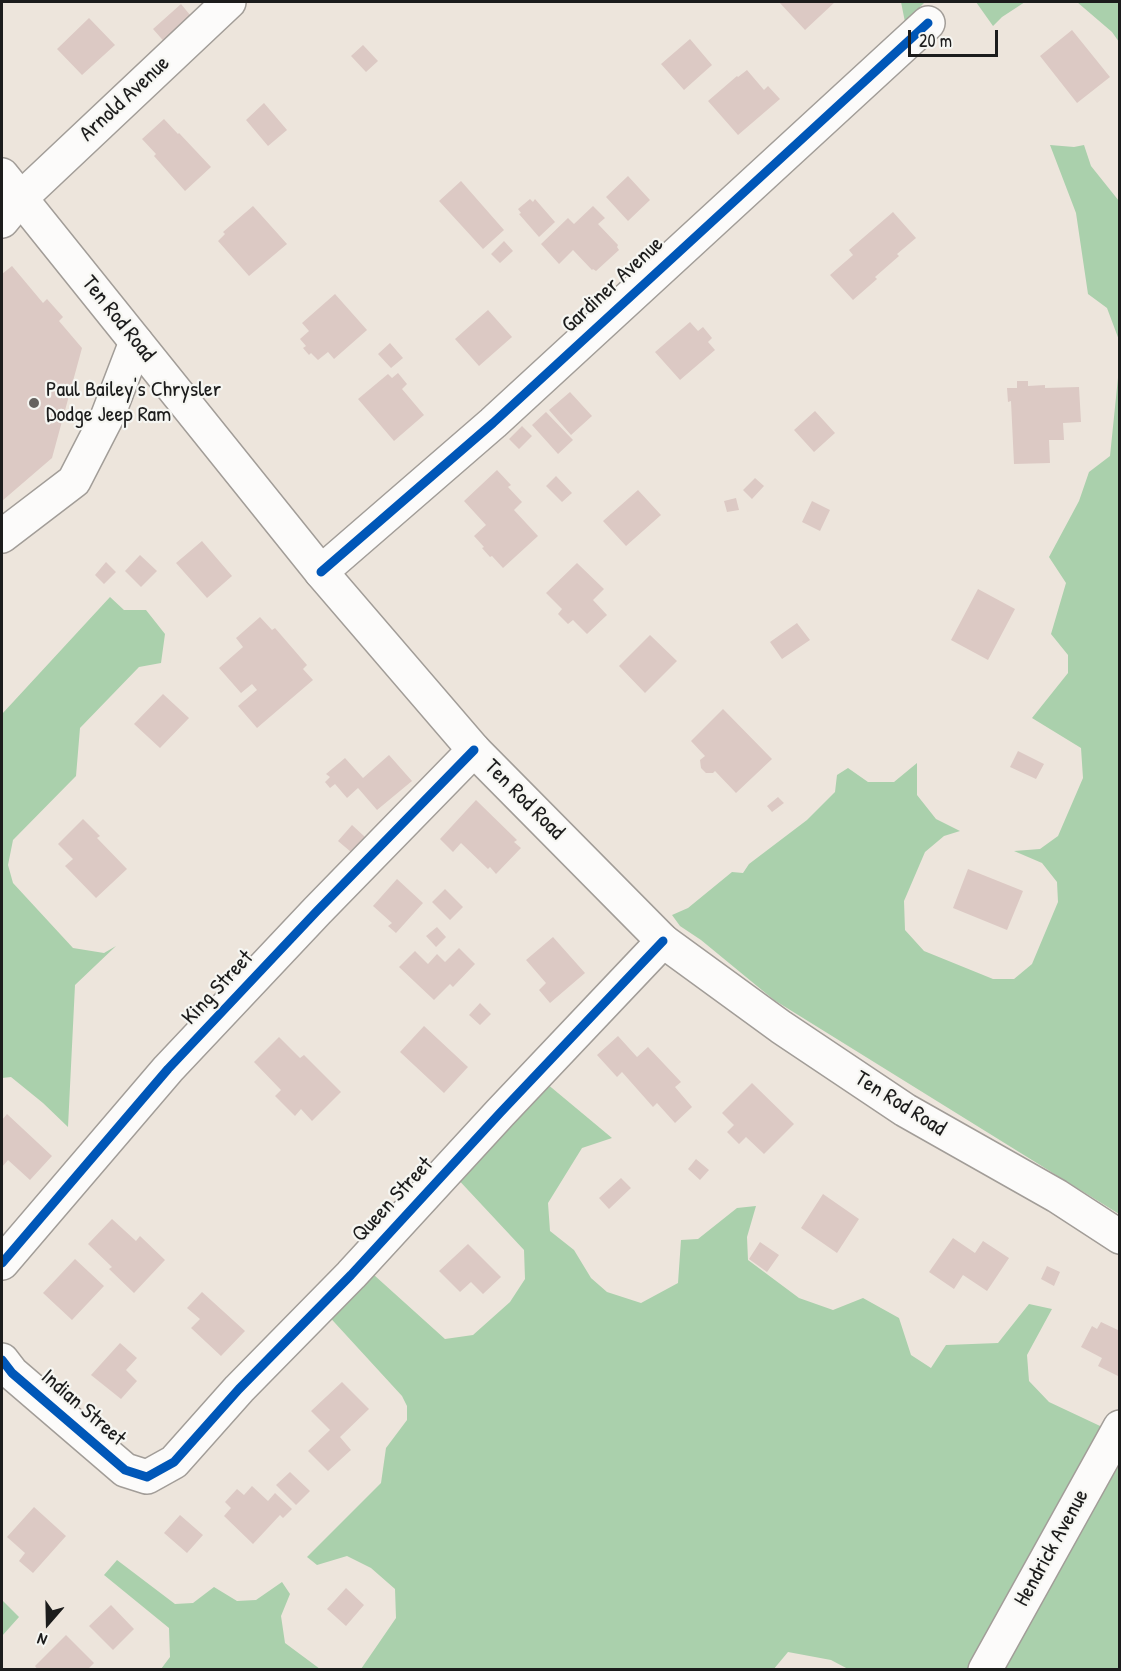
<!DOCTYPE html>
<html>
<head>
<meta charset="utf-8">
<style>
	body { margin:0 }
	#map { position:relative; width:1121px; height:1671px; overflow:hidden; background:#ede5dc; font-family:"Patrick Hand",sans-serif }
	canvas { display:block }
	.frame { position:absolute; inset:0; border:3px solid #1c1c1c; pointer-events:none }
	.north { position:absolute; left:18px; top:1593px; width:60px; height:60px; -webkit-text-stroke:4px #f6f6f2; paint-order:stroke; rotate:200deg; font-size:16px; font-weight:700; line-height:24px; text-align:center; color:#1c1c1c }
	.north::after { content:''; display:block; margin:auto; width:21px; height:27px; background:#1c1c1c; clip-path:polygon(50% 0,100% 100%,50% 72%,0 100%) }
	.scale { position:absolute; left:908px; top:30px; width:90px; height:27px; box-sizing:border-box; border:3px solid #1c1c1c; border-top:0; padding-left:8px; font-size:18px; line-height:21px; white-space:nowrap; color:#1c1c1c; -webkit-text-stroke:4px #f6f6f2; paint-order:stroke }
</style>
</head>
<body>
<div id="map">
<canvas width="1121" height="1671"></canvas>
<div class="frame"></div>
<div class="north">N</div>
<div class="scale">20 m</div>
</div>
<script>
const ctx = document.querySelector('canvas').getContext('2d');
ctx.lineJoin = 'round';
function fillPath(path, color) {
  ctx.fillStyle = color;
  ctx.fill(path, 'evenodd');
}
function toPath(rows) {
  const path = new Path2D();
  for (const r of rows) {
    path.moveTo(r[0], r[1]);
    for (let i = 2; i < r.length; i += 2) path.lineTo(r[i], r[i + 1]);
  }
  return path;
}
function stroke(path, color, width, dash) {
  ctx.strokeStyle = color;
  ctx.lineWidth = width;
  ctx.lineCap = dash ? 'butt' : 'round';
  ctx.setLineDash(dash || []);
  ctx.stroke(path);
}
function write(font, color, halo, rows, align = 'center') {
  ctx.font = font + ' "Patrick Hand",sans-serif';
  ctx.lineWidth = 4.5;
  ctx.setLineDash([]);
  ctx.textBaseline = 'middle';
  ctx.strokeStyle = halo;
  ctx.fillStyle = color;
  for (const [text, x, y, turn = 0] of rows) {
    ctx.save();
    ctx.translate(x, y);
    ctx.rotate((+turn || 0) * Math.PI / 180);
    ctx.textAlign = isNaN(turn) ? turn : align;
    if (halo) ctx.strokeText(text, 0, 0);
    ctx.fillText(text, 0, 0);
    ctx.restore();
  }
}
const forest = toPath([
	[901,2,925,2,905,22],
	[976,2,1025,2,1002,17,993,26],
	[1077,2,1119,2,1119,42,1112,32],
	[1050,145,1074,147,1084,145,1091,166,1119,201,1119,340,1107,308,1088,294,1076,213],
	[1119,368,1119,1214,774,1000,701,940,680,926,672,915,688,908,732,872,743,873,749,864,807,820,835,792,837,775,848,768,868,782,894,782,917,763,917,795,936,819,960,831,944,836,925,852,904,901,905,930,924,951,993,979,1014,979,1032,964,1058,902,1057,882,1042,863,1014,851,1040,849,1058,836,1083,778,1081,748,1032,718,1068,673,1068,655,1051,634,1066,583,1049,557,1079,501,1089,472,1110,456],
	[110,597,124,610,146,610,165,634,161,663,139,667,80,728,76,776,13,840,8,865,13,883,73,948,104,953,116,946,75,985,68,1127,43,1103,11,1077,2,1078,2,714],
	[540,1078,612,1138,582,1148,548,1203,550,1231,574,1250,591,1278,607,1292,641,1303,678,1283,681,1240,698,1239,737,1208,756,1206,747,1237,748,1260,799,1298,833,1310,863,1298,899,1318,911,1355,931,1368,946,1345,998,1343,1029,1304,1052,1309,1027,1355,1029,1381,1049,1402,1115,1433,1120,1458,1119,1669,848,1669,831,1660,788,1652,773,1670,361,1669,396,1618,395,1589,371,1568,347,1556,317,1565,307,1557,381,1483,386,1448,407,1420,407,1406,402,1396,324,1311,364,1266,445,1339,473,1335,510,1302,525,1279,524,1250,454,1175],
	[117,1560,175,1604,193,1603,214,1587,237,1601,256,1600,282,1582,290,1594,281,1616,285,1643,320,1669,161,1669,170,1657,169,1628,104,1575],
	[2,1600,19,1617,2,1636]
]);
const building = toPath([
	[779,2,835,2,805,30],
	[181,4,195,21,168,46,153,29],
	[89,18,115,45,82,75,57,49],
	[1072,30,1110,77,1077,103,1040,56],
	[690,39,712,65,684,90,661,64],
	[363,45,378,61,366,72,351,56],
	[747,70,764,90,768,86,780,99,738,135,708,101,737,76,738,77],
	[264,103,287,130,268,146,246,120],
	[164,119,178,134,179,133,211,167,185,191,154,156,156,154,142,139],
	[628,176,650,200,628,221,606,197],
	[461,181,504,230,483,249,439,201],
	[530,199,533,202,535,199,555,222,539,237,519,214,521,213,518,209],
	[253,206,287,244,249,276,218,241,225,234,223,232],
	[593,206,605,218,598,224,618,245,617,247,619,250,596,271,593,269,592,270,573,250,559,264,541,244,568,218,574,224],
	[893,212,916,238,897,254,899,256,875,277,877,279,853,300,830,275,853,255,849,250],
	[504,241,513,251,500,263,491,254],
	[12,266,43,303,47,299,63,317,59,321,82,348,52,458,2,501,2,274],
	[335,294,367,330,334,359,328,352,318,360,311,353,309,355,303,348,306,346,300,339,309,331,302,323],
	[488,310,512,337,479,366,455,339],
	[690,322,698,331,703,327,712,338,708,342,715,350,680,380,655,352],
	[390,343,403,358,391,368,378,354],
	[398,373,407,384,402,389,424,415,394,441,358,399,388,374,392,378],
	[1017,381,1028,381,1028,386,1045,385,1045,388,1079,387,1081,422,1063,423,1064,440,1049,440,1050,463,1014,464,1011,401,1008,402,1007,388,1017,388],
	[570,392,592,416,571,435,549,410],
	[815,411,835,433,814,452,794,430],
	[546,412,573,440,558,454,532,425],
	[522,426,532,436,519,449,509,439],
	[497,470,511,485,508,487,522,502,514,510,538,536,503,568,492,556,490,557,482,548,484,547,474,536,486,525,464,501],
	[556,476,572,493,562,502,546,486],
	[755,478,764,486,752,499,743,490],
	[638,490,661,515,626,546,603,521],
	[736,498,739,510,727,512,724,501],
	[812,501,830,510,820,531,802,522],
	[202,541,232,576,207,598,176,563],
	[140,555,157,571,141,587,125,571],
	[106,562,116,572,104,584,95,575],
	[577,563,604,589,593,600,607,615,587,634,573,620,568,624,558,614,562,609,546,593],
	[978,589,1015,609,988,660,951,640],
	[260,617,272,630,275,628,307,665,303,669,313,680,257,728,238,706,257,690,252,684,241,693,219,668,243,647,236,638],
	[797,623,810,640,782,659,770,642],
	[650,635,677,661,645,693,619,666],
	[163,694,189,718,160,748,134,724],
	[723,709,772,759,736,793,715,771,713,773,706,773,701,768,700,760,705,756,691,741],
	[1018,751,1044,764,1036,779,1010,767],
	[389,755,412,781,377,810,358,788,347,798,335,784,330,788,325,782,330,777,326,774,345,758,363,778],
	[778,797,784,803,772,812,767,806],
	[476,800,517,840,514,842,521,848,496,874,490,867,488,869,461,843,453,852,440,839],
	[83,819,100,836,97,838,127,869,96,898,65,866,73,859,58,844],
	[352,825,365,837,351,852,338,841],
	[968,869,1023,891,1007,930,953,908],
	[397,879,423,903,396,933,388,926,392,923,373,906],
	[445,889,463,907,450,920,432,902],
	[437,927,446,937,436,947,426,936],
	[553,937,585,973,550,1003,539,990,546,983,526,960],
	[459,948,475,964,453,987,450,984,434,1000,399,967,415,951,428,964,437,954,445,962],
	[480,1003,491,1014,480,1025,469,1015],
	[424,1026,468,1067,444,1093,400,1052],
	[618,1036,637,1057,648,1047,681,1082,675,1087,692,1107,675,1123,657,1103,653,1107,622,1072,617,1077,597,1055],
	[279,1037,300,1058,304,1055,341,1092,312,1121,301,1109,295,1116,275,1096,281,1090,254,1062],
	[752,1083,794,1124,764,1154,746,1137,739,1144,727,1132,734,1125,722,1113],
	[7,1114,52,1156,30,1180,8,1160,2,1167,2,1120],
	[696,1159,709,1170,700,1180,688,1169],
	[621,1178,631,1188,609,1209,599,1198],
	[823,1194,859,1219,837,1253,801,1228],
	[112,1219,136,1241,140,1236,165,1260,134,1293,109,1269,112,1267,88,1244],
	[953,1238,975,1253,983,1241,1009,1258,987,1291,963,1275,954,1289,929,1272],
	[760,1242,779,1255,767,1272,749,1259],
	[468,1244,501,1277,483,1294,471,1282,460,1292,439,1271],
	[75,1259,104,1286,72,1320,43,1293],
	[1047,1266,1060,1272,1054,1286,1041,1279],
	[202,1292,245,1331,221,1356,191,1328,200,1319,187,1308],
	[1101,1322,1120,1331,1120,1377,1098,1366,1102,1358,1081,1347,1092,1326,1097,1329],
	[120,1343,137,1358,126,1370,137,1381,121,1399,91,1375],
	[342,1382,369,1409,340,1437,351,1450,328,1471,308,1451,330,1430,311,1411],
	[290,1472,310,1491,296,1505,276,1485],
	[252,1486,268,1501,275,1493,292,1509,283,1518,280,1515,253,1544,224,1516,231,1508,225,1502,237,1489,244,1495],
	[34,1507,66,1536,33,1573,19,1561,25,1553,7,1537],
	[180,1515,203,1535,187,1553,164,1533],
	[346,1588,364,1605,346,1626,327,1609],
	[111,1605,134,1629,113,1650,89,1626],
	[66,1635,94,1663,87,1670,38,1670,35,1666]
]);
const minor = toPath([
	[2,221,21,198,229,2],
	[2,536,74,481,108,415,136,342],
	[321,572,493,423,928,23],
	[2,1263,168,1069,317,911,474,750],
	[2,1360,12,1373,125,1470,147,1477,174,1462,239,1389,351,1275,500,1113,663,941],
	[985,1670,1120,1427]
]);
const major = toPath([
	[2,175,321,572,474,750,663,941,781,1027,905,1110,1057,1196,1120,1237]
]);
const cycleway = toPath([
	[321,572,493,423,928,23],
	[2,1263,168,1069,317,911,474,750],
	[2,1360,12,1373,125,1470,147,1477,174,1462,239,1389,351,1275,500,1113,663,941]
]);
const markers = [
	[34,403,6,"#65625f"]
];
const streetNames = [
	["Arnold Avenue",125,99,-43],
	["Gardiner Avenue",613,285,-43],
	["Ten Rod Road",118,319,51],
	["Ten Rod Road",524,800,45],
	["King Street",218,988,-47],
	["Ten Rod Road",900,1104,32],
	["Queen Street",393,1200,-47],
	["Indian Street",83,1408,41],
	["Hendrick Avenue",1052,1548,-61]
];
const poiNames = [
	["Paul Bailey's Chrysler",46,390],
	["Dodge Jeep Ram",46,415]
];
fillPath(forest, '#aad0ac');
fillPath(building, '#dcc9c4');
stroke(minor, '#a29d98', 36);
stroke(major, '#a29d98', 36);
stroke(minor, '#fcfbfa', 33);
stroke(major, '#fcfbfa', 33);
stroke(cycleway, '#0057b8', 9);
for (const [x, y, r, color] of markers) {
  const dot = new Path2D();
  dot.arc(x, y, r, 0, 2 * Math.PI);
  ctx.fillStyle = color;
  ctx.fill(dot);
  stroke(dot, '#f6f6f2', 2);
}
write('22px', '#1c1c1c', '#f6f6f2', streetNames);
write('22px', '#1c1c1c', '#f6f6f2', poiNames, 'left');
</script>
</body>
</html>
